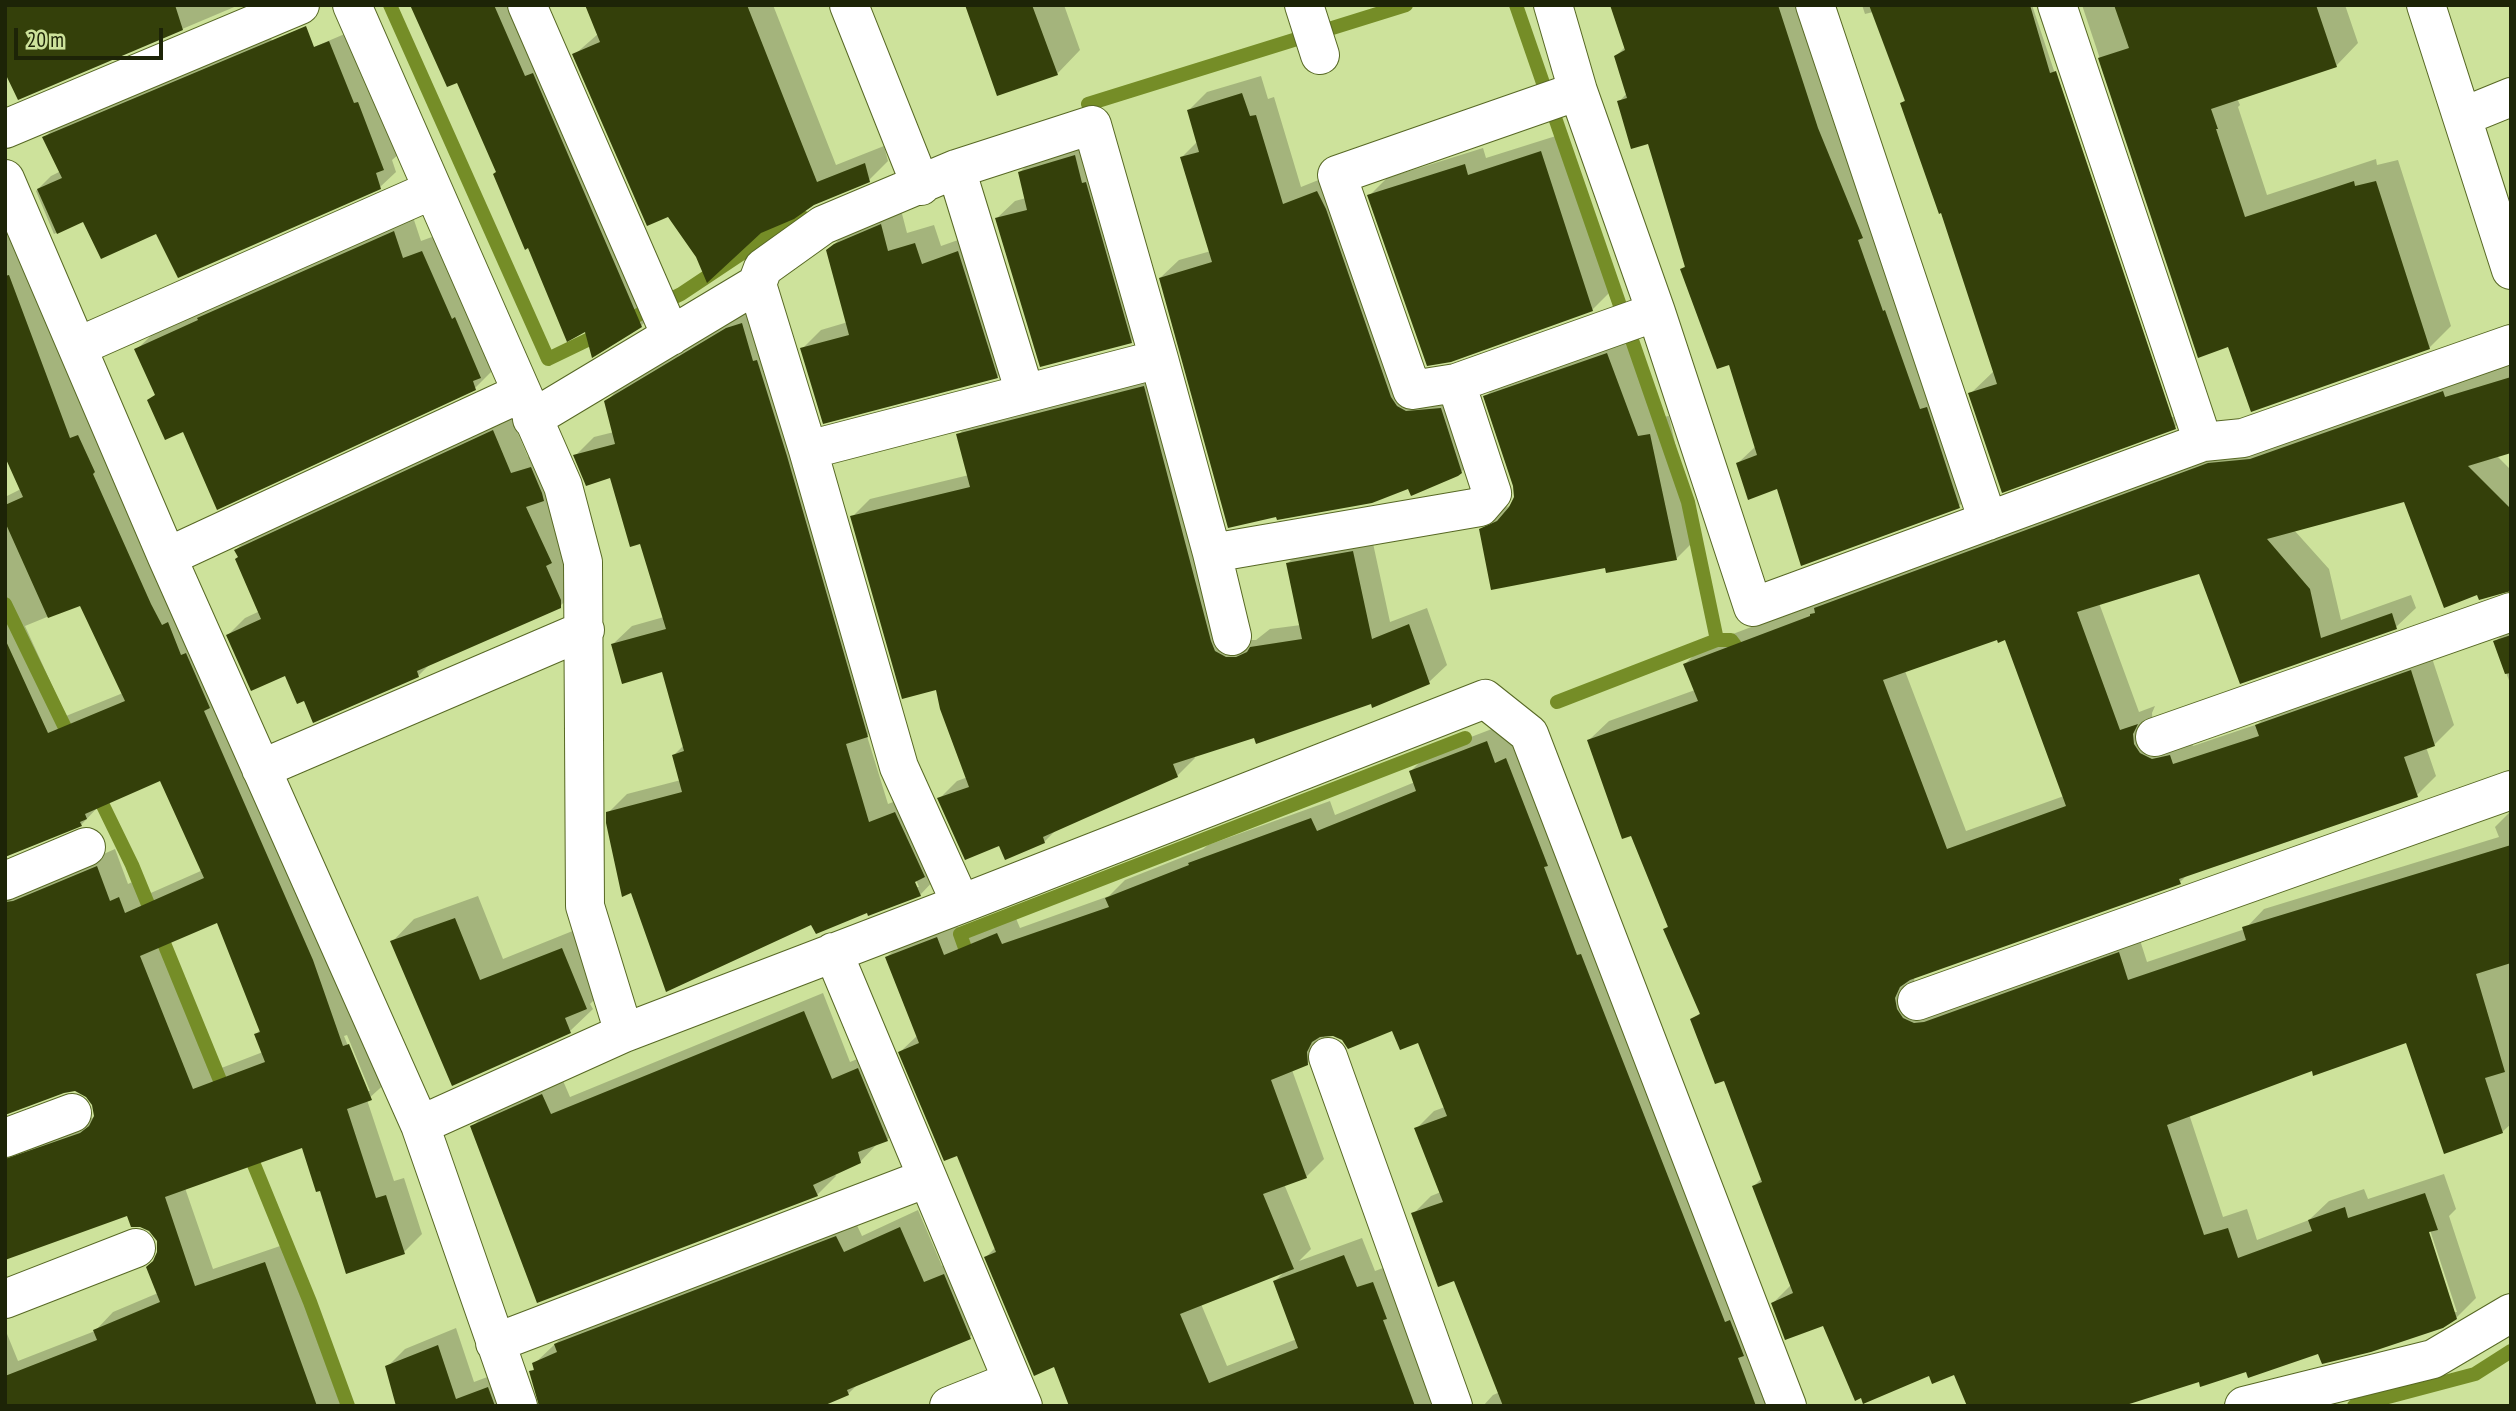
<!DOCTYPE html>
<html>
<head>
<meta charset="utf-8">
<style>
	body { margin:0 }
	#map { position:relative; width:2516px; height:1411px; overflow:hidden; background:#cde29b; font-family:"PT Sans Narrow",sans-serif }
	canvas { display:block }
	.frame { position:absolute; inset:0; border:7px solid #1d2407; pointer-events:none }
	.scale { position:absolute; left:14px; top:28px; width:149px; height:32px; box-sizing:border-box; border:4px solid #1d2407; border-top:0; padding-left:9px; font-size:21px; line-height:24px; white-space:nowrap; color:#1d2407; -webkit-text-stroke:5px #cde29b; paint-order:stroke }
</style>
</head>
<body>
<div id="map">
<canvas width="2516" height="1411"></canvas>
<div class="frame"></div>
<div class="scale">20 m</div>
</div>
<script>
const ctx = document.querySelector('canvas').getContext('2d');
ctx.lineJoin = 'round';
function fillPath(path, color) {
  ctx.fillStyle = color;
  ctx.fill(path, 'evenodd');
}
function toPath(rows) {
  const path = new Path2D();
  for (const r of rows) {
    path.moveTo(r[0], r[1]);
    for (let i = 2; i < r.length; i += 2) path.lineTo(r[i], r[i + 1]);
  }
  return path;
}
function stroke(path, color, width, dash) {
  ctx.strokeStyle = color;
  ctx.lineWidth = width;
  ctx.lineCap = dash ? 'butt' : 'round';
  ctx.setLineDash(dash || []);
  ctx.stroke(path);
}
const shadow = toPath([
	[5,5,239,5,19,98,5,69,5,49,9,45,5,39],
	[422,5,521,5,660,307,641,326,586,330,498,171],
	[587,5,773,5,836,165,884,146,888,161,869,180,698,256,574,55,598,34],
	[967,5,1064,5,1080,50,1057,74],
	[1620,5,1802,5,1978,488,1959,506,1802,564,1778,487,1738,463,1756,446,1730,363,1682,269,1686,265,1649,142,1619,102,1627,93,1616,56,1626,46],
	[1862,5,2032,5,2170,417,2174,417,2036,5,2063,5,2197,405,2175,427,1970,394,1994,371,1942,211,1902,103,1906,99,1873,12,1865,14],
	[2082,5,2345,5,2358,43,2336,66,2237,98,2240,105,2238,107,2267,195,2376,159,2377,165,2398,160,2451,326,2429,348,2229,344,2199,355],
	[347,33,399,154,392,160,396,172,380,187,157,232,84,219,54,234,36,191,51,176,61,171,45,137,60,122,269,34,281,61],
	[1261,76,1268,99,1274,97,1301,187,1336,173,1409,379,1459,390,1480,453,1461,472,1408,487,1160,278,1179,260,1211,251,1182,157,1198,141,1189,110,1207,92],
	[1559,135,1610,292,1592,310,1369,196,1387,178,1483,148,1486,158],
	[1092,139,1149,324,1131,342,997,218,1015,201,1026,198,1019,173,1037,155],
	[5,194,389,1080,367,1100,394,1181,404,1178,422,1234,404,1252,321,1189,303,1146,185,1188,213,1269,283,1245,341,1406,5,1406,5,1329,18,1361,95,1331,113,1312,158,1293,156,1260,159,1251,158,1239,150,1229,128,1214,5,1258,5,1132,32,1141,95,1117,94,1105,86,1094,75,1090,65,1091,5,1113,5,897,115,849,128,884,137,880,144,896,203,870,161,778,99,806,81,825,5,822,5,497,21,489,5,453],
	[81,603,123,693,66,716,25,626],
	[218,921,261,1029,256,1034,263,1052,211,1072,161,945],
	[347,1035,370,1091,366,1091,344,1036],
	[900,206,907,233,934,225,941,246,978,233,1016,358,997,377,802,349,821,330,848,322,828,251,847,231],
	[412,214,421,241,440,234,493,370,475,388,184,430,149,401,156,394,136,350,155,332],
	[746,310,885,717,867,736,888,804,914,794,938,876,920,895,868,911,812,923,608,813,627,794,681,780,674,755,684,745,663,670,613,644,632,626,664,617,641,542,611,476,575,456,594,437,614,432,606,402,624,383],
	[913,873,919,887,915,887],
	[1626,334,1657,418,1669,416,1696,539,1676,559,1606,566,1481,530,1501,510,1511,505,1515,497,1515,486,1485,397,1505,378],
	[2511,364,2511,451,2496,455,2511,470,2511,589,2405,499,2294,530,2329,569,2341,620,2411,595,2416,608,2396,627,2241,682,2200,571,2099,603,2139,712,2155,706,2152,713,2153,724,2189,736,2193,746,2258,724,2276,706,2430,652,2454,725,2434,745,2426,747,2436,776,2417,795,2187,875,2180,882,1914,977,1915,988,2138,934,2147,962,2245,929,2264,909,2499,837,2495,827,2511,811,2511,1124,2502,1132,2407,1041,2313,1069,2189,1114,2223,1217,2247,1209,2257,1240,2309,1220,2329,1201,2364,1189,2368,1199,2444,1174,2456,1209,2449,1216,2476,1298,2456,1318,2200,1380,1930,1373,1862,1396,1824,1324,1773,1303,1792,1284,1754,1186,1762,1178,1725,1079,1693,1020,1701,1012,1665,929,1669,925,1632,834,1589,740,1609,721,1695,690,1685,664,1704,645,2229,445],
	[1998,638,2006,638,2064,796,1966,831,1905,671],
	[2428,1224,2457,1312,2453,1312,2425,1225],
	[1161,369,1245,640,1256,640,1270,629,1301,625,1288,563,1306,545,1371,534,1390,622,1427,608,1447,665,1429,682,1194,756,1195,758,1177,776,1057,829,1044,842,1000,844,939,799,957,781,968,777,938,688,852,517,870,499,969,475,958,435,976,417],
	[510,415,528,457,548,451,560,483,546,497,568,545,578,589,560,606,431,663,418,676,305,699,286,674,228,635,245,618,260,611,236,550,253,533],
	[2511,626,2511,686,2495,642],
	[1505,724,1780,1406,1483,1406,1493,1395,1500,1392,1455,1279,1413,1214,1431,1196,1441,1192,1416,1129,1434,1111,1445,1107,1419,1041,1393,1029,1343,1039,1333,1034,1324,1034,1325,1046,1307,1064,1292,1070,1324,1159,1306,1177,1284,1184,1311,1249,1299,1261,1362,1238,1375,1271,1391,1265,1440,1406,1071,1406,1055,1365,986,1257,996,1247,958,1154,900,1052,918,1035,887,957,905,939,955,920,962,939,1015,916,1020,928,1109,896,1125,880,1203,849,1208,845,1330,801,1335,815,1415,782,1411,771,1429,753],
	[1286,1270,1275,1281,1297,1339,1227,1366,1201,1304],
	[478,896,503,959,585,926,609,985,590,1004,593,1009,570,1031,392,942,414,919],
	[823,993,850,1062,877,1051,906,1121,887,1140,878,1143,860,1162,834,1173,836,1176,817,1195,472,1127,491,1108,561,1076,570,1097],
	[918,1210,942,1266,962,1257,988,1319,970,1337,858,1384,848,1394,531,1372,535,1368,534,1364,574,1326,854,1219,862,1236],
	[456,1328,474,1382,506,1370,524,1406,398,1406,387,1367,405,1349]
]);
const stream = toPath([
	[390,5,548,359,604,332],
	[1516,5,1688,502,1717,640],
	[1088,104,1406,5],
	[622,323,681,294,765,238,804,218],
	[5,604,72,742],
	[1557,702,1717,640,1731,640,1746,660],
	[95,789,132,865,226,1095],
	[970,962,960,934,1465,738],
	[248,1150,310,1302,348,1406],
	[2354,1406,2475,1374,2511,1351]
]);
const building = toPath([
	[6,5,175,5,183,30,18,100,5,73],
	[410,5,494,5,525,76,533,73,642,327,592,358,585,332,567,342,528,248,525,250,493,174,496,172,457,83,447,87],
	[585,5,747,5,817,182,865,163,870,182,814,205,794,219,761,233,707,283,696,257,668,217,647,226,572,54,600,42],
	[965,5,1032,5,1058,75,997,96],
	[1610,5,1778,5,1818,128,1863,238,1858,240,1883,311,1885,310,1920,409,1927,407,1960,508,1801,566,1777,489,1748,500,1736,463,1757,455,1729,365,1717,369,1680,269,1685,267,1648,144,1631,149,1617,101,1627,98,1614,56,1625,50],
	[1869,5,2030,5,2050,73,2056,71,2176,429,2002,493,1968,393,1997,384,1941,213,1939,214,1900,103,1905,101],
	[2114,5,2316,5,2337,67,2211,109,2218,129,2216,129,2245,217,2354,181,2355,186,2376,181,2430,349,2251,412,2228,347,2198,358,2098,58,2129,48],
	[306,26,314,47,329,41,354,103,358,102,384,170,376,173,381,189,178,278,156,234,101,259,83,222,57,234,37,189,62,178,42,137],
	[1242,93,1250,116,1256,115,1283,204,1317,191,1326,209,1391,397,1397,406,1406,411,1441,408,1462,473,1458,476,1411,496,1408,489,1372,503,1277,520,1276,517,1228,528,1159,278,1212,262,1180,157,1199,152,1187,110],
	[1541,151,1593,311,1451,362,1427,366,1367,195,1465,164,1468,175],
	[1075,155,1082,183,1086,182,1132,343,1040,367,995,218,1027,210,1018,172],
	[881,224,888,251,915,243,922,264,958,251,998,378,823,424,800,348,849,335,826,250,834,244],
	[394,231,403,258,422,251,452,319,455,317,481,378,473,381,476,390,217,510,183,432,165,440,147,400,155,395,134,349,198,320,197,318],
	[9,275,70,438,78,435,95,472,93,474,151,604,162,625,168,622,181,655,186,653,210,708,204,711,313,960,343,1046,349,1044,372,1100,347,1109,376,1198,386,1195,405,1254,346,1274,320,1191,316,1192,302,1148,165,1197,195,1286,265,1262,317,1406,5,1406,5,1376,97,1340,93,1330,160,1302,146,1267,153,1261,157,1252,157,1241,149,1231,140,1227,131,1227,127,1216,5,1260,5,1159,80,1133,89,1126,94,1116,92,1105,86,1097,75,1091,64,1093,5,1115,5,902,13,901,97,866,110,901,119,897,125,913,204,878,160,781,85,814,87,819,80,822,82,826,5,857,5,639,48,733,125,701,80,606,48,618,5,522,5,505,23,497,5,457,5,276],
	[217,923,260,1032,254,1034,265,1062,193,1089,140,956],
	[742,323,753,361,757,360,787,456,868,737,846,744,869,822,895,812,925,877,915,882,921,896,868,916,867,913,816,934,811,925,666,992,631,893,622,897,606,823,606,812,682,792,672,755,684,751,662,672,622,684,611,644,666,629,640,544,630,547,610,478,586,486,573,455,615,444,604,401,726,328],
	[1607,353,1638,436,1650,434,1677,560,1606,573,1605,568,1491,590,1479,529,1497,521,1509,507,1514,497,1513,486,1483,396],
	[2511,377,2511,453,2468,466,2511,509,2511,591,2479,600,2477,595,2444,608,2404,502,2267,539,2310,589,2321,638,2392,613,2397,629,2240,684,2199,574,2077,612,2120,730,2138,724,2133,734,2134,744,2140,753,2152,759,2170,755,2173,764,2259,736,2255,725,2411,670,2435,746,2404,757,2418,797,2179,879,2181,884,1910,980,1900,987,1895,998,1897,1009,1903,1018,1914,1023,1924,1022,2119,952,2128,980,2246,940,2242,927,2511,845,2511,963,2476,974,2505,1072,2485,1078,2503,1133,2444,1154,2406,1043,2313,1076,2312,1071,2167,1125,2204,1235,2228,1228,2238,1258,2312,1231,2308,1220,2345,1207,2348,1218,2425,1193,2438,1230,2429,1232,2457,1319,2443,1328,2371,1352,2322,1364,2318,1354,2248,1378,2246,1372,2200,1387,2199,1382,2123,1406,1967,1406,1954,1375,1932,1384,1929,1376,1863,1404,1861,1398,1855,1401,1823,1326,1785,1340,1771,1303,1793,1293,1752,1186,1762,1182,1724,1081,1715,1084,1690,1019,1700,1014,1663,929,1668,927,1631,836,1622,839,1587,740,1698,701,1683,664,1810,616,1810,614,1815,613,1814,608,2208,463,2250,459,2443,391,2445,397],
	[1997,640,1998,643,2005,640,2066,806,1947,849,1883,680],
	[1144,386,1211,641,1215,651,1226,657,1236,657,1247,652,1250,647,1302,639,1286,563,1353,551,1372,639,1409,624,1430,684,1372,708,1371,704,1256,744,1254,738,1173,764,1178,777,1043,837,1045,843,1005,860,999,846,965,860,937,798,969,787,940,709,936,690,902,699,850,516,970,487,956,434],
	[493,430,511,473,531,467,542,493,544,501,526,507,552,563,546,566,561,600,561,608,417,671,419,677,313,723,304,701,297,704,285,676,251,691,226,635,261,619,235,559,238,557,234,550],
	[2511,635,2511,673,2505,674,2493,641],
	[1487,741,1495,763,1506,758,1548,866,1544,867,1577,955,1581,954,1725,1322,1730,1320,1744,1356,1738,1358,1756,1406,1503,1406,1454,1281,1438,1287,1411,1213,1443,1202,1414,1128,1447,1116,1418,1043,1400,1050,1392,1031,1348,1049,1342,1040,1333,1036,1320,1037,1312,1042,1307,1052,1308,1065,1271,1080,1307,1178,1263,1194,1294,1269,1180,1314,1209,1383,1298,1348,1273,1281,1344,1255,1357,1287,1373,1282,1387,1319,1383,1320,1415,1406,1069,1406,1054,1367,1034,1376,984,1257,996,1252,957,1156,944,1161,898,1052,919,1043,885,957,937,937,944,955,997,933,1002,944,1109,907,1105,898,1189,865,1188,863,1311,818,1317,831,1416,791,1409,771],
	[455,918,480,980,562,948,587,1009,565,1018,571,1033,452,1086,390,941],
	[804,1011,832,1079,858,1068,888,1141,858,1152,861,1163,813,1185,818,1196,537,1303,470,1126,542,1094,551,1114],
	[900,1227,924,1282,944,1274,971,1339,847,1390,849,1395,823,1406,539,1406,529,1371,534,1370,532,1363,557,1352,554,1344,836,1236,844,1252],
	[438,1345,456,1399,488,1387,495,1406,396,1406,385,1366]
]);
const street = toPath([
	[352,5,563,486,583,562,585,906,624,1033],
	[527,5,671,336],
	[849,5,921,186],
	[1304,5,1320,55],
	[1553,5,1578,91,1656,312,1753,607,2203,442,2057,5],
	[1815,5,1988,521],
	[2426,5,2511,270],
	[1578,91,1337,175,1412,390,1456,383,1656,312],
	[2462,117,2511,97],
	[5,129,300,5],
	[956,169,1025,393],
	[5,179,167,557,420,1125,518,1406],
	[757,284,808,450,899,767,961,904],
	[77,347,432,190],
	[532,419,757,284,763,268,823,225,956,169,1092,125,1159,359,1212,553,1232,636],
	[2203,442,2243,438,2511,344],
	[808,450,1159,359],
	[1212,553,1480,507,1492,493,1456,383],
	[167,557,521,393],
	[2155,737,2511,612],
	[261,769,585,630],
	[5,881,86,847],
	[833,952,1023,1406],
	[1917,1001,2511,790],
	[1328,1057,1453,1406],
	[420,1125,624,1033,961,904,1485,699,1529,734,1787,1406],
	[5,1138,72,1113],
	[5,1299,136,1248],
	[495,1343,927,1178],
	[949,1406,1012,1381],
	[2244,1406,2433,1359,2511,1313]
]);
fillPath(shadow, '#0003');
stroke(stream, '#758d27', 14);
fillPath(building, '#34400a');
stroke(street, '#576824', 40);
stroke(street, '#fff', 38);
</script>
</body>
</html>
